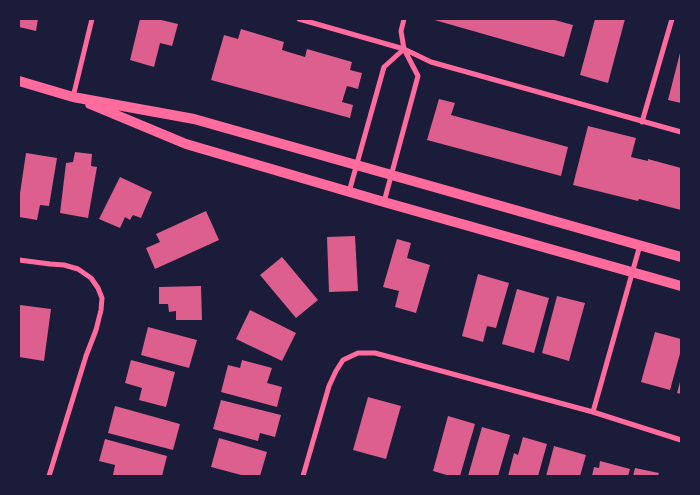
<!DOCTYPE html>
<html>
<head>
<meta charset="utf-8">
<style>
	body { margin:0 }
	#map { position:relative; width:700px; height:495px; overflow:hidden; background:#1b1b3a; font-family:Inter,sans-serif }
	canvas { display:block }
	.frame { position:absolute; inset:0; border:20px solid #1b1b3a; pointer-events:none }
</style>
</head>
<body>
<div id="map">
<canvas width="700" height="495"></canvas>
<div class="frame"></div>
</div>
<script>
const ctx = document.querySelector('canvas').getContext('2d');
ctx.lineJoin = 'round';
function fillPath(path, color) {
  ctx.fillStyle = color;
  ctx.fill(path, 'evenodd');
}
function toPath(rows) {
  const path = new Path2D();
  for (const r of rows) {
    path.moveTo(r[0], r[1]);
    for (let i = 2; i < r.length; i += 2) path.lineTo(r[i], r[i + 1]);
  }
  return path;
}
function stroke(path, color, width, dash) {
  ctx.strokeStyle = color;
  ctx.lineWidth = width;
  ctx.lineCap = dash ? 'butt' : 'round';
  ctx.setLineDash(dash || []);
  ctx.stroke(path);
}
const building = toPath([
	[19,19,38,19,36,31,19,27],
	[140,19,157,19,178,24,172,46,160,43,154,67,130,60],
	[431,19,551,19,573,25,564,57],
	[595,19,625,19,608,83,580,75],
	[241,29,284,42,282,50,305,57,307,49,352,62,350,70,362,73,358,89,347,86,342,102,353,105,350,118,211,80,224,35,238,39],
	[681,49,681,103,668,100],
	[439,99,455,103,451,115,568,147,561,176,427,140],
	[588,126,636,138,631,157,648,161,648,159,681,168,681,210,639,199,638,201,573,185],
	[75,152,92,154,91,166,97,167,88,218,60,213,66,163,73,162],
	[26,153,57,158,49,206,40,205,37,220,19,217,19,200],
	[120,177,152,192,141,218,133,215,130,220,125,217,120,228,99,219],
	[206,211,219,240,155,269,146,248,160,242,156,234],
	[355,236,358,291,329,292,327,237],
	[397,239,411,243,407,258,430,265,416,313,395,307,399,291,383,287],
	[282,257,318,300,296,318,260,275],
	[478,274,509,283,496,328,487,326,483,342,462,336],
	[201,286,202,320,176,320,176,311,169,312,168,304,159,304,159,287],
	[517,289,549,298,534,353,502,344],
	[557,296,585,303,569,361,542,353],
	[20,305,51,309,44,361,19,357,19,317],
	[250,310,296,333,282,361,236,339],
	[148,327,197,340,189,368,141,355],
	[655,332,681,339,681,350,670,390,641,382],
	[131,360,175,372,166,407,139,400,142,388,125,383],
	[242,360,272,368,267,383,282,387,277,407,221,392,228,365,240,368],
	[681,378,681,394,677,393],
	[368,397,401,406,386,459,353,450],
	[221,400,281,415,275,437,260,433,258,441,213,429],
	[115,406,180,424,173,450,108,433],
	[448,416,475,424,460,476,450,476,433,471],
	[482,427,510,435,498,476,468,476],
	[523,437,547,444,538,476,508,476,514,453,518,455],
	[219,438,267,452,260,476,245,476,211,467],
	[105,439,167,456,162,476,119,476,113,475,115,465,99,461],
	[554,446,586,455,580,476,546,476],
	[600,461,630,469,628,476,592,476,594,467,599,468],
	[635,468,659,473,658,476,633,476]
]);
const minor = toPath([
	[299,19,404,49,431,62,681,132],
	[73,97,92,19],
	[642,122,672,19],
	[349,192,384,67,404,49],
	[384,202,418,76,404,49,401,31,404,19],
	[19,260,50,264,64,265,78,269,91,278,98,288,102,298,101,310,96,330,86,356,49,476],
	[593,412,640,245],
	[303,476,329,386,336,371,343,360,358,353,375,353,593,412,681,440]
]);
const secondary = toPath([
	[19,81,73,97,194,119,681,257],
	[90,104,186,144,384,202,681,286]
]);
fillPath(building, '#dd5f8e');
stroke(minor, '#ff6b9d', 5);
stroke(secondary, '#ff6b9d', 10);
</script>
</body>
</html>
